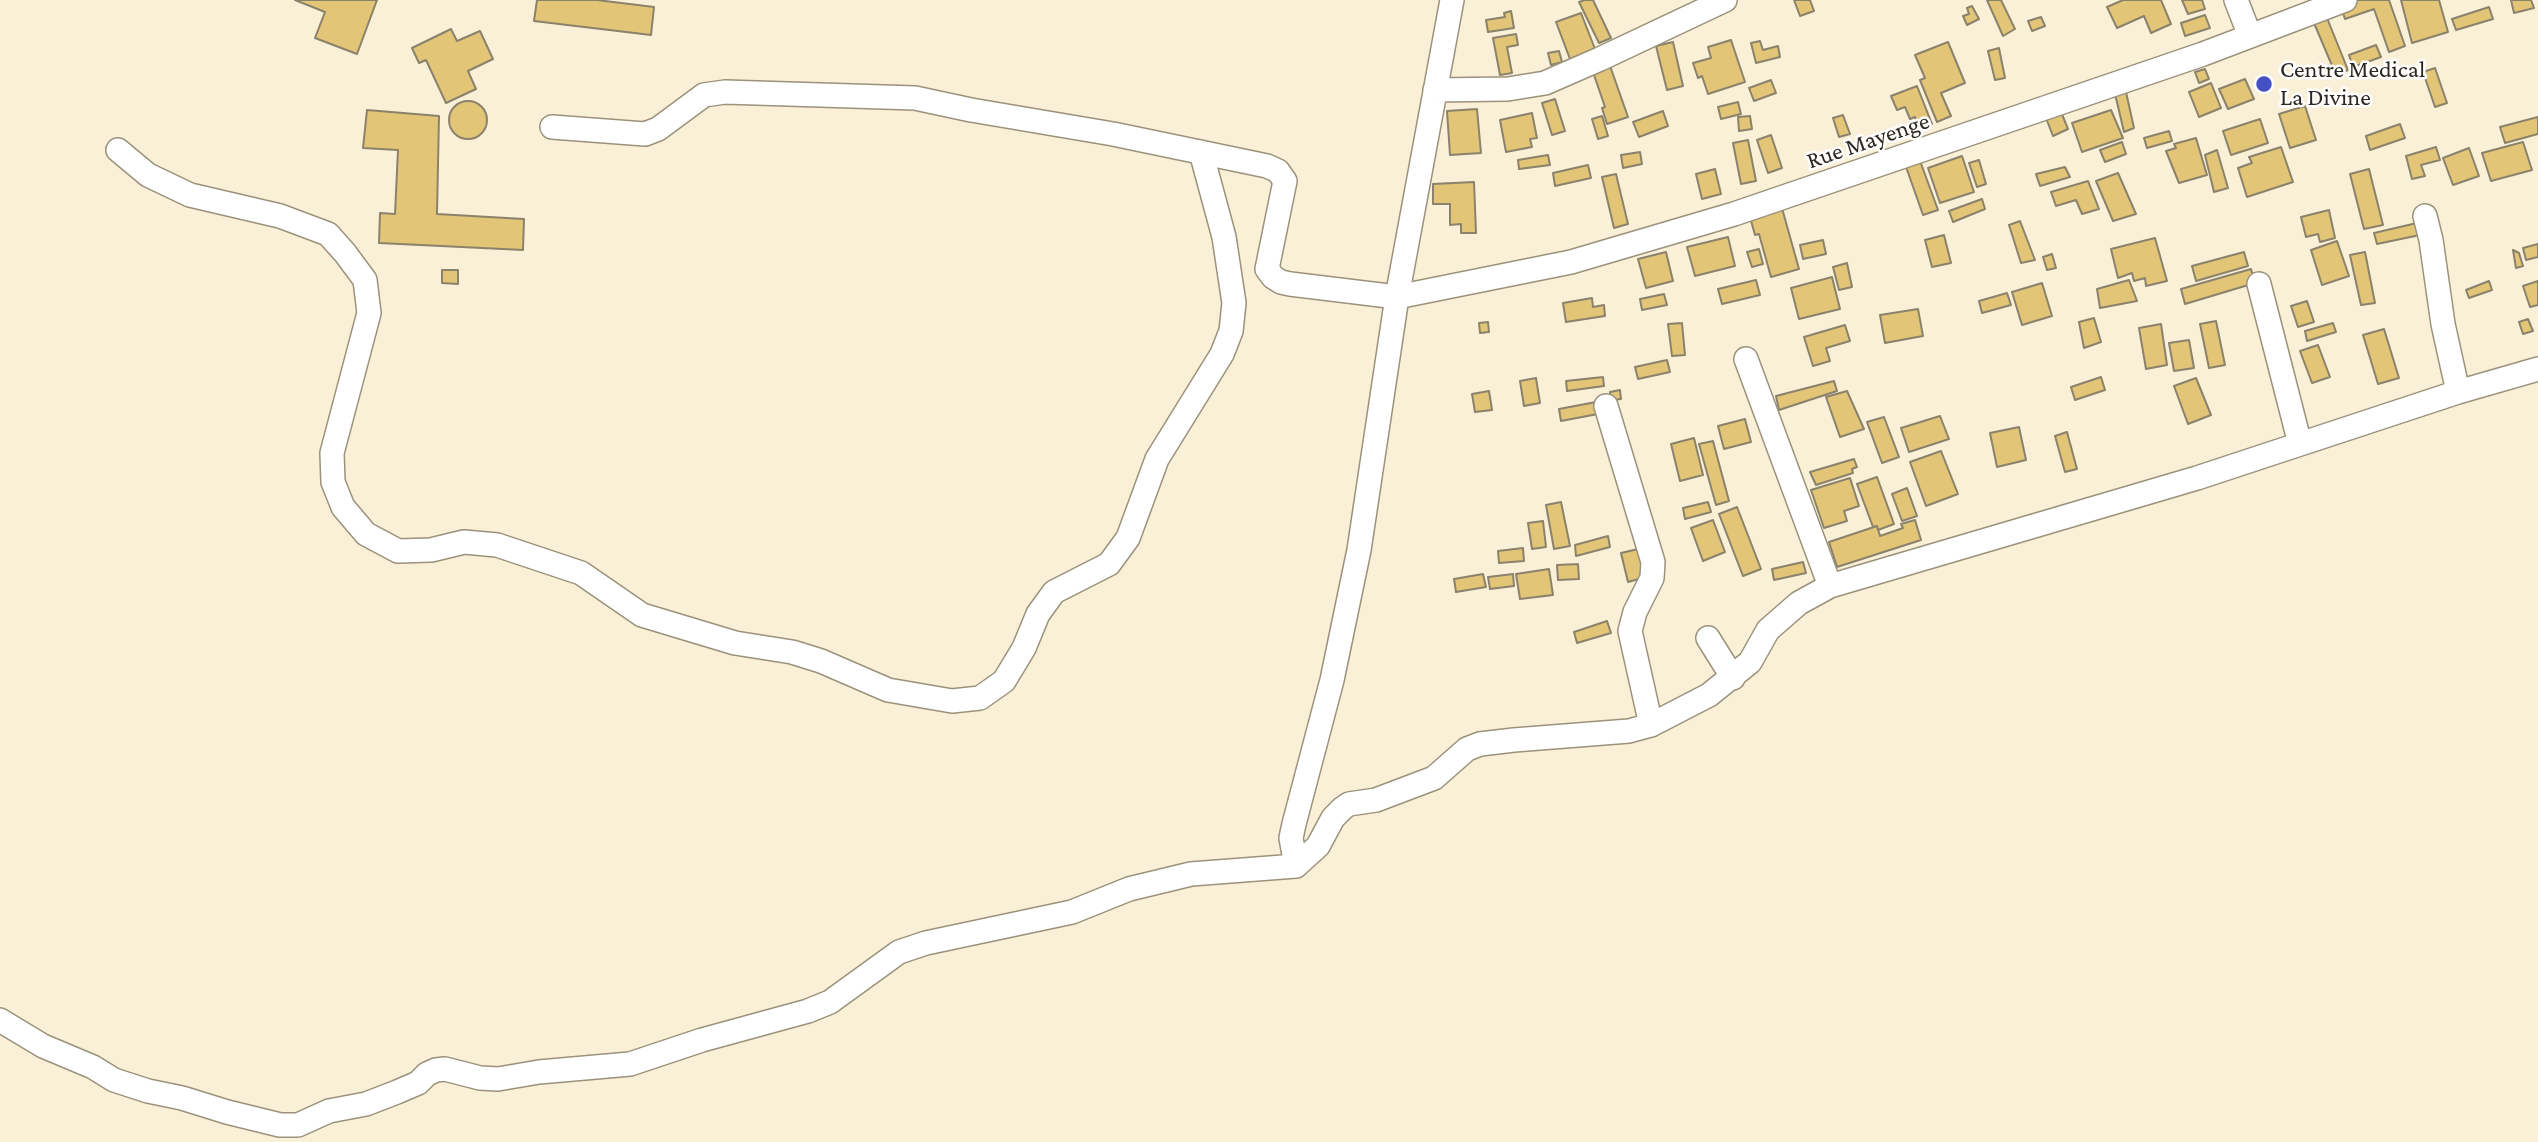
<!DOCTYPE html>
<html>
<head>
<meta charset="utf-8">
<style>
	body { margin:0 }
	canvas { display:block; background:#faf0d8 }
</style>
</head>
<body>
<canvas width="2538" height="1142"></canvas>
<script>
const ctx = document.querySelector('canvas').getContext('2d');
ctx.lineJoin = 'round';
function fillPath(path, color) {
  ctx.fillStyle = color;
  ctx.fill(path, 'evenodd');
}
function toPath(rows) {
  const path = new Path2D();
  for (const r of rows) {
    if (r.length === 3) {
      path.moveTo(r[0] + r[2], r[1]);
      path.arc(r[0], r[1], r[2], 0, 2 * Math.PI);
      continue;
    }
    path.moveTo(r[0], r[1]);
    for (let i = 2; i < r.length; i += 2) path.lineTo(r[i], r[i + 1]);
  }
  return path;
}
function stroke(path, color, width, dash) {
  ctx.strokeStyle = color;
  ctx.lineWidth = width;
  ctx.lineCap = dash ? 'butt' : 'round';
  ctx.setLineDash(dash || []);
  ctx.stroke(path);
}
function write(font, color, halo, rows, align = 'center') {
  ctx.font = font + ' "Crimson Pro",serif';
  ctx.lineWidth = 5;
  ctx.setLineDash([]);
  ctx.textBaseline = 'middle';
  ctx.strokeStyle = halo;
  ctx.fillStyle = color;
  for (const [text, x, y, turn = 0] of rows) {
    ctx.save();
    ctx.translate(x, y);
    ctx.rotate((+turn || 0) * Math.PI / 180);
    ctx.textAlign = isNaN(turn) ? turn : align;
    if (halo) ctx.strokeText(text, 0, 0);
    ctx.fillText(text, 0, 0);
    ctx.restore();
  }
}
const building = toPath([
	[295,0,377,0,357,54,315,38,325,12,295,0],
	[537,0,597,0,654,7,651,35,534,21,537,0],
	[1585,0,1593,0,1611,38,1599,43,1579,2,1585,0],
	[1794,0,1810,0,1814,11,1800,16,1794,0],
	[1987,0,2001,0,2015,29,2003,36,1987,0],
	[2123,0,2161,0,2171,24,2151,33,2144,16,2117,28,2107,7,2123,0],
	[2182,0,2202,0,2205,9,2188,14,2182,0],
	[2356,0,2389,0,2405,46,2389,52,2374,9,2345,19,2340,5,2356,0],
	[2401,0,2439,0,2448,32,2412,43,2401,0],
	[2511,0,2531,0,2534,8,2514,13,2511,0],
	[1972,6,1979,19,1967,25,1963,16,1969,14,1967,8,1972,6],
	[2489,7,2493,19,2456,30,2452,19,2489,7],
	[1511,11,1514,28,1488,32,1486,20,1505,17,1504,13,1511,11],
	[1581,13,1595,49,1570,59,1556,22,1581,13],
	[2205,15,2210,28,2185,36,2181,23,2205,15],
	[2041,17,2045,26,2032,31,2028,21,2041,17],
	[2327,18,2348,70,2336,75,2314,23,2327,18],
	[451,29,457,41,480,31,493,59,468,71,476,89,446,103,426,60,419,63,412,48,451,29],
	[1516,34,1518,45,1507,47,1512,73,1500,75,1493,38,1516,34],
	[1731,40,1745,82,1708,94,1702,76,1698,78,1693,63,1711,58,1708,47,1731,40],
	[1760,41,1763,50,1778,46,1780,57,1756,63,1751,43,1760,41],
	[1673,42,1683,86,1667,90,1656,46,1673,42],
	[1948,42,1965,83,1941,93,1951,116,1937,122,1920,80,1925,78,1915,55,1948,42],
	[2376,45,2381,57,2353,67,2349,55,2376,45],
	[1999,48,2005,78,1995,80,1988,51,1999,48],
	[1559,51,1562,62,1551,65,1548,53,1559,51],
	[1609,63,1628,117,1607,124,1602,108,1605,107,1592,69,1609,63],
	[2435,68,2447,103,2435,107,2423,72,2435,68],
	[2205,69,2209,79,2199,83,2195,72,2205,69],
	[2245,79,2254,99,2228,109,2219,89,2245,79],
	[1771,80,1776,93,1754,101,1749,88,1771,80],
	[2211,83,2221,108,2199,117,2189,92,2211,83],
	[1917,86,1932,124,1919,129,1915,117,1910,119,1905,107,1897,110,1891,96,1917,86],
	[2106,91,2126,92,2134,128,2124,132,2116,98,2106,91],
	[1555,99,1565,131,1552,135,1542,103,1555,99],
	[468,120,19],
	[1738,102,1741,114,1721,119,1718,107,1738,102],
	[2305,106,2316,140,2290,148,2279,114,2305,106],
	[2059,107,2068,129,2053,136,2044,113,2059,107],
	[1477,109,1481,153,1450,155,1447,111,1477,109],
	[367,110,439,116,437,214,524,219,523,250,379,243,380,213,395,214,398,150,363,148,367,110],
	[2111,110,2123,138,2082,152,2072,123,2111,110],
	[1663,111,1668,126,1639,137,1633,122,1663,111],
	[1532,113,1537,138,1530,139,1532,147,1506,152,1500,120,1532,113],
	[1843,115,1850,134,1839,137,1833,118,1843,115],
	[1602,116,1608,136,1598,139,1592,119,1602,116],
	[1750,116,1752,129,1739,131,1738,117,1750,116],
	[2538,117,2538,134,2505,143,2500,127,2538,117],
	[2260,119,2268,143,2231,155,2223,131,2260,119],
	[2400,124,2405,138,2370,150,2366,136,2400,124],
	[2169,131,2172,141,2147,148,2144,138,2169,131],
	[1771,135,1782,168,1768,173,1757,140,1771,135],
	[2196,138,2207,175,2179,183,2166,151,2176,148,2174,144,2196,138],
	[1748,140,1756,181,1741,184,1733,143,1748,140],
	[2122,142,2126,154,2105,162,2100,150,2122,142],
	[2523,142,2532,170,2491,181,2482,153,2523,142],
	[2281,147,2293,182,2247,197,2238,168,2252,163,2249,157,2281,147],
	[2436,147,2440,160,2421,165,2425,176,2412,179,2406,156,2436,147],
	[2469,148,2479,176,2453,185,2443,158,2469,148],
	[2217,150,2228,188,2214,192,2205,155,2217,150],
	[1640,152,1642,164,1623,168,1621,155,1640,152],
	[1548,155,1550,165,1519,169,1518,160,1548,155],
	[1962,156,1974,192,1940,203,1928,168,1962,156],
	[1919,158,1938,210,1923,215,1905,164,1919,158],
	[1979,160,1986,184,1977,187,1969,163,1979,160],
	[1588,165,1591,178,1555,186,1553,173,1588,165],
	[2065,167,2070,177,2040,186,2036,174,2065,167],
	[1715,169,1721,194,1702,199,1696,174,1715,169],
	[2369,169,2383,225,2364,229,2350,174,2369,169],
	[2118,173,2136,214,2113,221,2096,181,2118,173],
	[1616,174,1628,224,1614,228,1602,177,1616,174],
	[2088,181,2099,209,2082,214,2076,200,2056,206,2051,192,2088,181],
	[1474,182,1476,233,1461,233,1461,224,1450,225,1450,204,1433,204,1433,184,1474,182],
	[1982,199,1985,209,1953,222,1949,211,1982,199],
	[1780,201,1799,269,1771,277,1759,234,1755,235,1748,210,1780,201],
	[2329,210,2335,238,2320,242,2318,234,2306,237,2301,217,2329,210],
	[2020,221,2035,260,2021,263,2009,225,2020,221],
	[2417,223,2420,235,2377,244,2374,233,2417,223],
	[1944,235,1951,263,1932,267,1925,240,1944,235],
	[1728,237,1735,266,1695,276,1687,247,1728,237],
	[2155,238,2167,281,2146,286,2145,278,2134,281,2132,273,2118,278,2111,249,2155,238],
	[1823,240,1826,254,1803,259,1800,245,1823,240],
	[2337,241,2349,276,2322,285,2311,250,2337,241],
	[2538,244,2538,257,2526,260,2523,248,2538,244],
	[1759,249,1763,264,1752,267,1747,252,1759,249],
	[2513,250,2519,253,2523,266,2516,268,2513,250],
	[1666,252,1673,281,1646,288,1638,259,1666,252],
	[2244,252,2248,266,2196,281,2192,266,2244,252],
	[2365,252,2375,303,2361,305,2350,255,2365,252],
	[2052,254,2056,268,2047,270,2043,257,2052,254],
	[1847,263,1852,287,1839,290,1833,267,1847,263],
	[2251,269,2255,283,2185,304,2181,289,2251,269],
	[442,270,458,270,458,284,442,283,442,270],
	[1832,277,1840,309,1799,319,1791,288,1832,277],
	[1756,280,1760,295,1722,304,1718,289,1756,280],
	[2129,280,2137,301,2100,308,2097,289,2129,280],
	[2489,281,2492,290,2469,298,2466,290,2489,281],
	[2538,281,2538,305,2530,307,2523,286,2538,281],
	[2042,283,2052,316,2022,325,2012,292,2042,283],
	[2007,293,2011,305,1982,313,1979,301,2007,293],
	[1664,294,1667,305,1642,310,1640,299,1664,294],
	[1592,298,1593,307,1604,305,1605,316,1566,322,1563,303,1592,298],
	[2307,301,2314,322,2298,327,2291,306,2307,301],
	[1918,309,1923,336,1885,343,1880,315,1918,309],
	[2094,318,2101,342,2084,348,2079,322,2094,318],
	[2528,319,2533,331,2523,334,2519,322,2528,319],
	[2216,321,2225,365,2209,368,2200,324,2216,321],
	[1488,322,1489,332,1480,333,1479,323,1488,322],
	[1682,323,1685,355,1672,356,1668,324,1682,323],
	[2333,323,2336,332,2307,341,2305,331,2333,323],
	[2161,324,2167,365,2146,369,2139,328,2161,324],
	[1845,325,1850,341,1826,348,1830,361,1813,366,1804,337,1845,325],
	[2384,329,2399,378,2378,384,2363,335,2384,329],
	[2189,340,2194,368,2174,371,2169,343,2189,340],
	[2318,345,2330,377,2312,383,2300,351,2318,345],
	[1667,360,1670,372,1638,379,1635,367,1667,360],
	[1603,377,1604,386,1567,391,1566,381,1603,377],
	[2101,377,2105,390,2075,400,2071,387,2101,377],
	[1536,378,1540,403,1524,406,1520,381,1536,378],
	[2196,378,2211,415,2188,424,2174,386,2196,378],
	[1834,381,1837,391,1779,410,1776,396,1834,381],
	[1620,390,1621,399,1611,400,1610,392,1620,390],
	[1489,391,1492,410,1475,412,1472,394,1489,391],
	[1847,391,1864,429,1840,437,1826,397,1847,391],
	[1596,402,1598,414,1561,421,1559,409,1596,402],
	[1940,416,1949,439,1909,452,1901,428,1940,416],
	[1884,417,1899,457,1882,463,1867,422,1884,417],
	[1745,419,1751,442,1724,449,1718,426,1745,419],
	[2019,427,2026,460,1997,467,1990,433,2019,427],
	[2067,432,2077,469,2065,472,2055,436,2067,432],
	[1694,438,1703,475,1680,481,1671,444,1694,438],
	[1713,441,1729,501,1716,505,1699,444,1713,441],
	[1941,451,1958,494,1926,506,1910,462,1941,451],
	[1854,459,1857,467,1852,469,1853,473,1816,485,1810,472,1854,459],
	[1877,477,1894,524,1878,530,1877,526,1873,527,1857,484,1877,477],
	[1850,478,1859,506,1844,511,1847,521,1824,528,1811,490,1850,478],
	[1907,488,1917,516,1902,521,1892,494,1907,488],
	[1561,502,1570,546,1554,549,1546,505,1561,502],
	[1708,502,1711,512,1685,519,1683,508,1708,502],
	[1737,507,1761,569,1743,576,1719,514,1737,507],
	[1713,520,1725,552,1703,561,1691,528,1713,520],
	[1915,520,1921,540,1837,567,1829,542,1877,526,1880,536,1903,528,1901,524,1915,520],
	[1543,521,1546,547,1532,549,1528,523,1543,521],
	[1608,536,1610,547,1576,556,1575,545,1608,536],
	[1523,548,1524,561,1499,563,1498,551,1523,548],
	[1638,549,1646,577,1628,582,1621,553,1638,549],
	[1803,562,1806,573,1774,580,1772,569,1803,562],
	[1578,564,1579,579,1558,580,1557,565,1578,564],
	[1549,569,1553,595,1520,599,1516,574,1549,569],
	[1483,574,1486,587,1456,592,1454,579,1483,574],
	[1513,574,1514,586,1490,589,1488,577,1513,574],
	[1607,621,1611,633,1577,643,1574,632,1607,621]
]);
const minor = toPath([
	[2236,0,2250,36],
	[1435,90,1508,89,1545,83,1600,59,1725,0],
	[552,127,645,134,658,129,704,95,725,92,915,98,971,110,1113,134,1267,166,1278,171,1285,181,1267,269,1273,277,1281,282,1290,284,1397,297,1571,262,1734,214,2203,54,2345,0],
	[118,150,148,175,190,195,280,216,328,234,345,253,365,280,369,313,332,453,333,482,343,507,366,534,398,551,431,550,464,542,497,545,581,573,642,615,735,643,792,652,821,661,888,690,952,701,980,698,1004,681,1024,648,1038,614,1054,592,1109,564,1128,538,1157,459,1222,354,1231,331,1234,303,1224,237,1201,152],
	[2425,216,2431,240,2443,324,2458,392],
	[2259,284,2300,444],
	[1606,406,1653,562,1652,578,1635,612,1630,631,1651,725],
	[1830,586,2197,478,2458,392,2538,369],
	[1708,638,1733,678],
	[1296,866,1291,838,1294,824,1332,680,1359,550,1397,297,1452,0],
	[0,1020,43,1046,93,1067,114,1080,148,1091,182,1098,227,1112,280,1125,298,1125,329,1111,366,1104,397,1092,418,1083,427,1074,436,1070,445,1069,480,1078,498,1079,539,1072,630,1064,702,1040,808,1011,830,1002,899,952,926,943,1072,912,1129,889,1191,874,1296,866,1318,846,1333,818,1343,808,1349,804,1376,800,1434,778,1467,749,1480,744,1514,740,1629,731,1651,725,1709,695,1750,662,1768,630,1799,603,1830,586,1746,359]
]);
const markers = [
	[2264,84,9,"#4351c5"]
];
const poiNames = [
	["Centre Medical",2280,70],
	["La Divine",2280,98]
];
const streetNames = [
	["Rue Mayenge",1868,141,-19]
];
fillPath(building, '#e2c577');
stroke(building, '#8b826c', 2);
stroke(minor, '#9b927b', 26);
stroke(minor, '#fff', 23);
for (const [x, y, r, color] of markers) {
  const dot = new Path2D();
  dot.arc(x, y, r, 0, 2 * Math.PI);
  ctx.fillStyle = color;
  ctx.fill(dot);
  stroke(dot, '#fefefe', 2.5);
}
write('24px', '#2c281f', '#fefefe', poiNames, 'left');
write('24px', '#2c281f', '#fefefe', streetNames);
</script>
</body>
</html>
